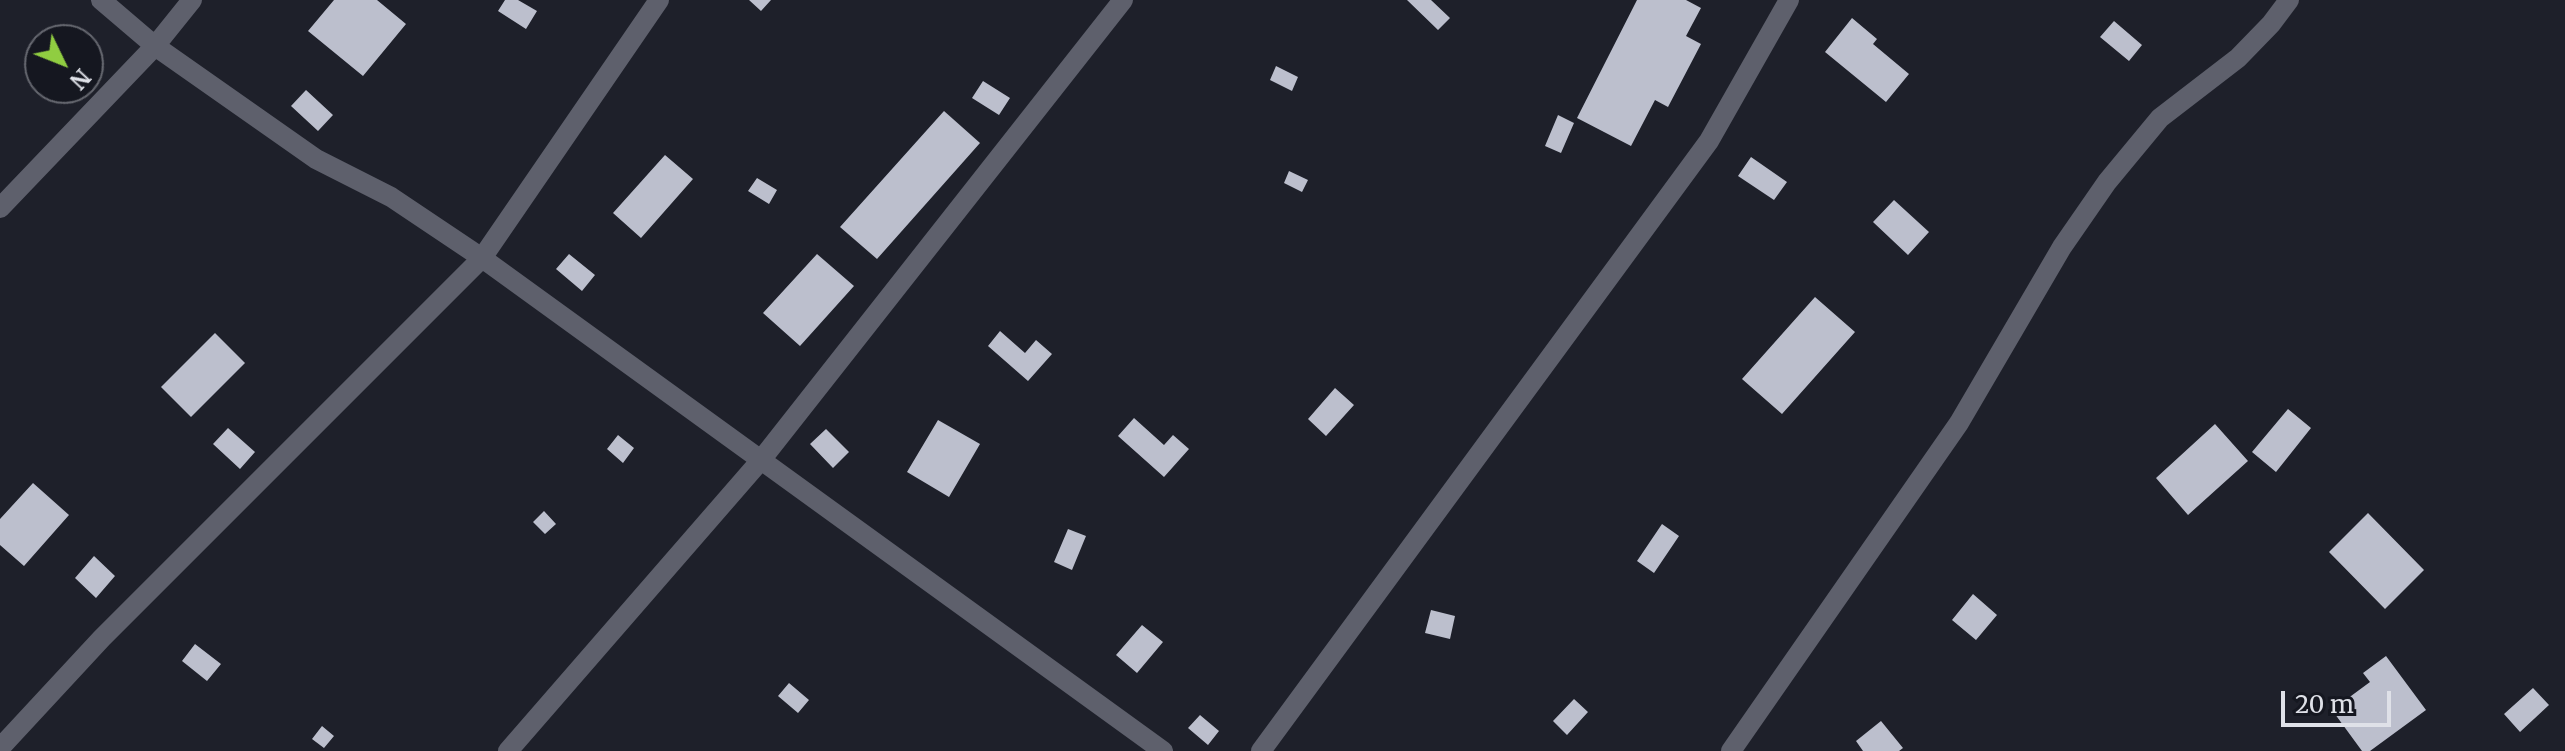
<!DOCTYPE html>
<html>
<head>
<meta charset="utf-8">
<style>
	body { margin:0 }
	#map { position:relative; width:2565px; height:751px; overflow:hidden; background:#1e202a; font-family:Merriweather,serif }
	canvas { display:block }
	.north { position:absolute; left:24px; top:24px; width:80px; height:80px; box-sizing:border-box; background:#151720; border:2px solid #666870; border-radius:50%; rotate:133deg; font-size:22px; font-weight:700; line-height:32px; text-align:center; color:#dfe1e8 }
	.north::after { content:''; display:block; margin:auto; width:28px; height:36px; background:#90cd41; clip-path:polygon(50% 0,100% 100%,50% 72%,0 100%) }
	.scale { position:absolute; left:2281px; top:691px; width:110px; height:36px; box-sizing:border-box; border:4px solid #dfe1e8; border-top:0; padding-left:10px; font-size:24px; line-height:28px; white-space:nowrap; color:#dfe1e8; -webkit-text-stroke:6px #151720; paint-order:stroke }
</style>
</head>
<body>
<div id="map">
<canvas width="2565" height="751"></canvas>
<div class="north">N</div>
<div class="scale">20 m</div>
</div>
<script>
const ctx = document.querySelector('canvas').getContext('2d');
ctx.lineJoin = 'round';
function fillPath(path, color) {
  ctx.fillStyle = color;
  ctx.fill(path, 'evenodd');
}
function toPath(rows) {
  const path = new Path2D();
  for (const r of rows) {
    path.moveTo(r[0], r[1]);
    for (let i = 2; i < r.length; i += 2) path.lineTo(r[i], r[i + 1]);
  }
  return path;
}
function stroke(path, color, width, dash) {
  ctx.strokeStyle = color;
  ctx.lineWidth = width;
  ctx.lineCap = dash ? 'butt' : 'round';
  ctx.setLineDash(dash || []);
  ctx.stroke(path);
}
const building = toPath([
	[334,0,377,0,406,24,363,76,308,31],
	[505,0,518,0,537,11,526,29,498,11],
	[749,0,771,0,761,11],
	[1407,0,1431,0,1450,18,1438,30],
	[1637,0,1686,0,1701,8,1686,36,1701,44,1668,107,1655,100,1631,146,1577,118],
	[1852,18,1877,39,1873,44,1909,74,1886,102,1825,52],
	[2114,21,2142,45,2129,61,2100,37],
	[1276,66,1298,77,1292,91,1270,80],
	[983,81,1010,98,999,115,972,98],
	[306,90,333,115,318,131,291,106],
	[944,111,980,143,877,259,840,227],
	[1558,115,1574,123,1561,153,1545,146],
	[665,155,693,179,641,238,613,213],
	[1751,157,1787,182,1774,200,1738,176],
	[1289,171,1308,180,1302,192,1284,183],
	[757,178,777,190,769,204,748,191],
	[1894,200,1929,232,1908,255,1873,222],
	[569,254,595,275,582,291,556,269],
	[817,254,854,286,800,346,763,313],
	[1815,297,1855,332,1782,414,1742,379],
	[1000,331,1025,353,1036,340,1052,354,1028,381,988,346],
	[215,333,245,363,191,417,161,387],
	[1335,388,1354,405,1326,436,1308,419],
	[2288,409,2311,428,2276,472,2252,452],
	[1134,418,1164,445,1173,435,1189,449,1164,477,1118,436],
	[938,420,980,444,949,497,907,472],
	[2215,424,2248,461,2188,515,2156,478],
	[228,428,255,452,240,469,213,444],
	[826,429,849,452,833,468,810,444],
	[618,435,634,448,623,463,607,449],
	[33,483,69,515,24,566,0,545,0,519],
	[544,511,556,524,545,534,533,522],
	[2368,513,2424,570,2385,609,2329,552],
	[1662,524,1679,536,1654,573,1637,561],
	[1068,529,1086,536,1072,570,1054,562],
	[94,556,115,576,96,598,75,578],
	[1973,594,1997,615,1976,640,1952,620],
	[1431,610,1455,616,1450,639,1425,633],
	[1142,625,1163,642,1137,673,1116,655],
	[195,644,221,664,207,681,182,661],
	[2386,656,2426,710,2370,751,2362,751,2332,710,2370,682,2363,673],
	[789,683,809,700,798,713,778,696],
	[2533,688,2549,705,2520,732,2504,714],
	[1574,699,1588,712,1567,735,1553,721],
	[1200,715,1219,731,1208,745,1188,728],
	[1881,721,1903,748,1899,751,1863,751,1856,741],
	[322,726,334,736,324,748,312,739]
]);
const street = toPath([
	[192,0,155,46,316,159,391,197,482,258,1163,751],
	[0,208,155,46,101,0],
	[0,748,102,638,482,258,659,0],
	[508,751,761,460,1123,0],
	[1261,751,1709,141,1789,0],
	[1731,751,1959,423,2062,247,2107,182,2160,118,2238,58,2271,24,2289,0]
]);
fillPath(building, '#bcbfcd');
stroke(street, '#5e606c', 20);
</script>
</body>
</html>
